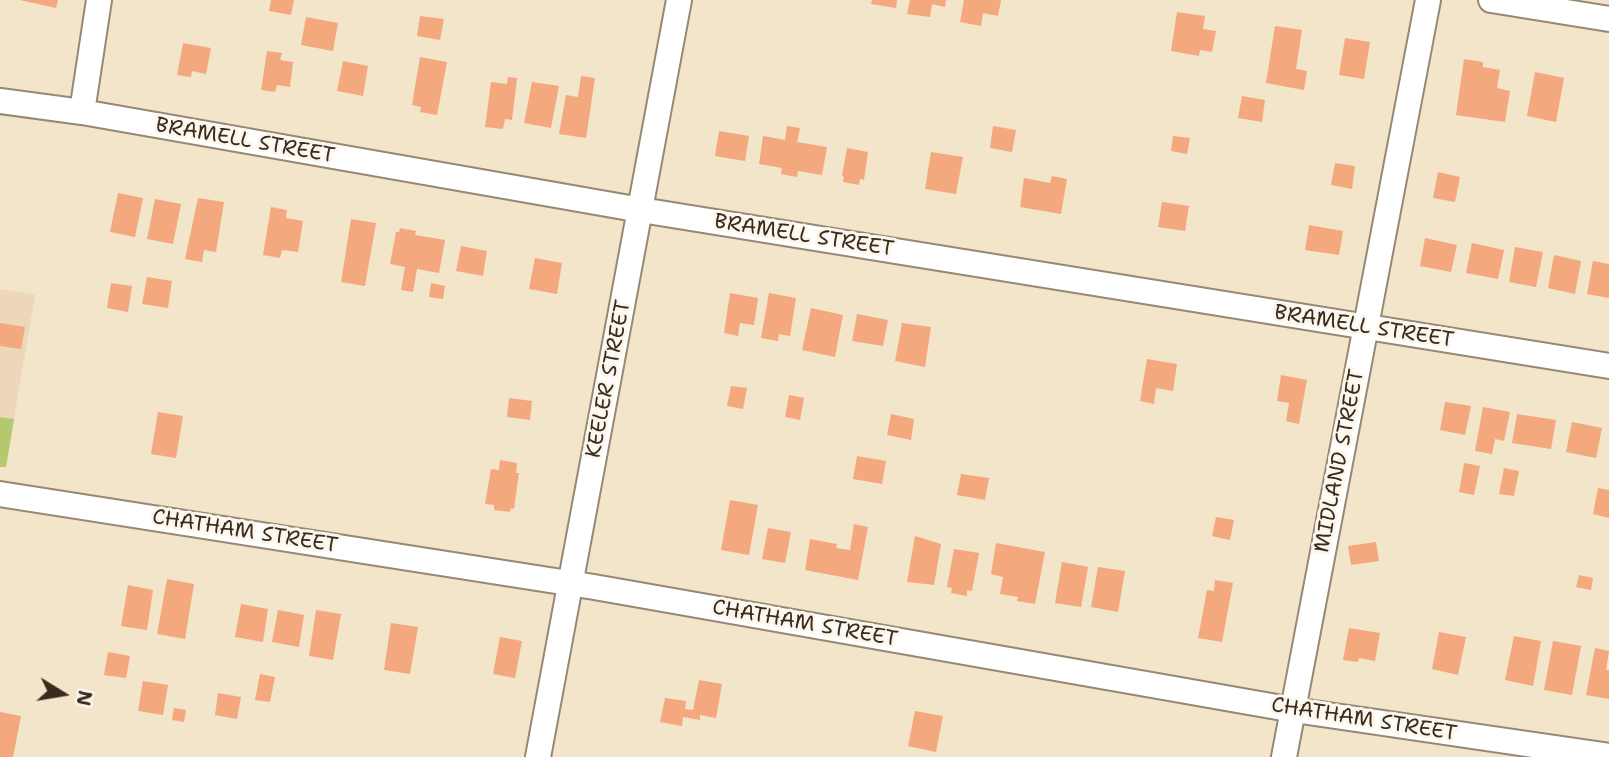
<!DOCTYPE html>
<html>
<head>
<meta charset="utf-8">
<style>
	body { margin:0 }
	#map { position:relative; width:1609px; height:757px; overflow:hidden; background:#f2e5c9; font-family:"Shantell Sans",sans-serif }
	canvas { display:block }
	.north { position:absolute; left:28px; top:659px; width:70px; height:70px; -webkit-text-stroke:5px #fbf7ec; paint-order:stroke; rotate:101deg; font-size:19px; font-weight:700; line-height:28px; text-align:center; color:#3b2a1e }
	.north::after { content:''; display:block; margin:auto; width:24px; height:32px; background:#3b2a1e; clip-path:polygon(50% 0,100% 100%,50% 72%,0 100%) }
</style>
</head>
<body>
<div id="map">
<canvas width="1609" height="757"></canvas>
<div class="north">N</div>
</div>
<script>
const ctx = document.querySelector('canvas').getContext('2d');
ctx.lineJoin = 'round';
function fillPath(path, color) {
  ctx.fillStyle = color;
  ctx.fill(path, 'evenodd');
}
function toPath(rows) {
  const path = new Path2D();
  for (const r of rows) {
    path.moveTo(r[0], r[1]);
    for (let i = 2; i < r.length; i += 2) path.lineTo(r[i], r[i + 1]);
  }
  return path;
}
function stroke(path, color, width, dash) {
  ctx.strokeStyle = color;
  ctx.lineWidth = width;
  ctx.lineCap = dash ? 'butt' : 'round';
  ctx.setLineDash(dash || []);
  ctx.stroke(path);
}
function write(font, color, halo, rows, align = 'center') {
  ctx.font = font + ' "Shantell Sans",sans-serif';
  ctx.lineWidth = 6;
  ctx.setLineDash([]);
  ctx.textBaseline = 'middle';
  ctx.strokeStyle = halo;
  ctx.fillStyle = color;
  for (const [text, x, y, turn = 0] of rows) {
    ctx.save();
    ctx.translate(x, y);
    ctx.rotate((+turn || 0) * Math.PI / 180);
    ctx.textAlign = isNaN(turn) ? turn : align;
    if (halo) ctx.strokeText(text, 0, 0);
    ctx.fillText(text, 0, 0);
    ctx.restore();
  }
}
const built = toPath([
	[0,289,35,295,14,419,0,417]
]);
const green = toPath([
	[0,417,14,419,6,467,0,467]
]);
const building = toPath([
	[20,0,58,0,56,8],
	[271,0,294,0,291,15,269,11],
	[872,0,897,0,896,8,871,4],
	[910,0,946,0,945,7,932,4,930,17,907,14],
	[964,0,1001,0,998,16,983,13,981,26,960,22],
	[1177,12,1205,16,1203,29,1216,31,1212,52,1200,50,1199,56,1171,51],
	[420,16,444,19,440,40,417,36],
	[306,17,338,23,333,51,301,45],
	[1275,26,1302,30,1296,69,1307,71,1304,90,1266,83],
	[1345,38,1370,42,1364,79,1339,75],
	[183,43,211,48,206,74,192,71,191,77,177,75],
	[267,51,282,53,280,60,293,62,290,87,277,85,275,92,261,90],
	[420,57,447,62,437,115,420,112,421,107,412,105],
	[1464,59,1483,62,1483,67,1500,70,1497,88,1510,91,1505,122,1456,115],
	[343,61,368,66,363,96,337,91],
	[1535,72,1564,78,1556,122,1527,116],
	[581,76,595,78,586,138,559,134,566,95,578,97],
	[508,77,517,78,512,120,505,119,503,129,485,127,491,82,507,84],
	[532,82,559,86,551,128,524,123],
	[1242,96,1265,100,1262,122,1238,118],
	[787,126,800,128,797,142,827,147,822,175,798,171,797,177,781,174,782,168,759,164,763,136,785,140],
	[993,126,1016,130,1012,152,990,148],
	[719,131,749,136,745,161,715,156],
	[1173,136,1190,138,1187,154,1171,151],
	[847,148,868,152,864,180,860,179,859,185,843,182,844,177,842,176],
	[931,152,963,157,956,194,925,189],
	[1335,163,1355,166,1352,189,1331,185],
	[1438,172,1460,177,1455,202,1433,198],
	[1052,176,1067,179,1061,214,1020,207,1024,178,1050,183],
	[118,193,143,198,135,237,110,232],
	[198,198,224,202,216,252,204,250,202,262,185,259],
	[155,199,181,204,173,244,147,239],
	[1162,202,1189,206,1185,231,1158,227],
	[271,207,287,210,286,218,303,221,298,252,282,250,280,258,263,255],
	[351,219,376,223,365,286,341,282],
	[1309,225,1343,231,1339,255,1305,250],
	[400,228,416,231,415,235,445,240,439,273,417,269,413,292,401,290,405,267,390,264,396,232,399,232],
	[1425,238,1457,245,1451,272,1420,266],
	[1472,243,1504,250,1498,279,1466,273],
	[461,246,487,251,483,276,456,271],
	[1515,247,1543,252,1536,287,1509,282],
	[1554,255,1581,261,1575,294,1548,288],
	[535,258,562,263,557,294,529,289],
	[1593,261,1609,264,1609,298,1587,294],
	[147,277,172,281,168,308,142,304],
	[111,283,132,286,128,312,107,308],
	[431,283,445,286,443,299,429,297],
	[730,293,758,298,754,325,740,323,738,336,724,333],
	[769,293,796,298,790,336,779,334,778,341,761,338],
	[811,308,843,315,835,357,802,350],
	[857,314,888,320,883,346,852,341],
	[0,323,25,327,21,349,0,346],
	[902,323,931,327,925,367,895,361],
	[1147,359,1177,364,1173,391,1156,388,1154,404,1140,401],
	[1281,375,1307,380,1299,424,1286,421,1289,403,1277,401],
	[731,386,747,388,743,409,727,406],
	[789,395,804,398,800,420,785,417],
	[509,398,532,401,530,420,507,417],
	[1445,402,1471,406,1465,435,1440,430],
	[1483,407,1510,412,1504,441,1495,439,1492,454,1475,451],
	[158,412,183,416,176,458,151,454],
	[891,414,914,419,911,440,887,435],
	[1517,414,1556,420,1551,449,1512,443],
	[1572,422,1602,428,1596,458,1566,452],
	[857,456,886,461,882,484,853,479],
	[500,460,517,463,516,473,519,473,514,509,511,508,510,512,494,510,494,505,485,504,491,469,499,470],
	[1464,463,1480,466,1474,495,1459,492],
	[1504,468,1519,471,1514,496,1499,494],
	[961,474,989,478,985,500,957,495],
	[1598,488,1609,490,1609,518,1593,514],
	[730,500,758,505,749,555,721,550],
	[1216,517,1234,520,1230,540,1212,536],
	[854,524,868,527,858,580,805,570,810,539,837,544,836,548,850,550],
	[768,528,791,532,785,563,762,559],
	[915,536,941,544,934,585,907,582],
	[1376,542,1379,561,1351,565,1348,546],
	[996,543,1045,552,1035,604,1017,601,1018,597,1000,594,1003,577,991,574],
	[954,549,979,553,972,591,967,590,967,596,951,593,952,588,947,587],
	[1062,562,1088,567,1081,607,1055,603],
	[1098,567,1125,571,1118,612,1091,607],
	[1579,575,1593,578,1591,590,1576,587],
	[167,579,194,584,185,639,157,634],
	[1215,580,1233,583,1222,642,1198,638,1207,590,1214,591],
	[128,585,153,590,147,630,121,626],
	[241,604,268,609,263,642,235,637],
	[278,610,304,615,299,647,272,642],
	[316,610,341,614,333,660,309,656],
	[391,623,418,627,410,674,384,670],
	[1349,628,1380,633,1375,661,1359,658,1358,662,1343,660],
	[1439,632,1466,637,1458,675,1432,669],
	[1514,636,1541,641,1533,686,1505,680],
	[500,637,522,641,515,678,493,674],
	[1553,641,1581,646,1572,695,1544,690],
	[1595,648,1609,651,1606,670,1609,670,1609,699,1586,695],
	[108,652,130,656,126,678,104,675],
	[260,674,275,677,270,702,255,700],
	[699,680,722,684,716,718,700,715,700,720,683,717,682,726,660,722,665,698,686,701,685,709,693,710],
	[143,681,168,685,163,715,138,711],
	[218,693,241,697,237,719,215,715],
	[174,708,186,710,184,722,172,720],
	[915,711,943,716,936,752,908,746],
	[0,712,21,716,13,757,0,757]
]);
const minor = toPath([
	[1491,0,1609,19],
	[0,101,82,112,641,210,1609,366],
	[82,112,99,0],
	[0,494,594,587,1294,710,1609,756],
	[538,757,679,0],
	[1284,757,1428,0]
]);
const streetNames = [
	["BRAMELL STREET",245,141,10],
	["BRAMELL STREET",804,236,9],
	["BRAMELL STREET",1364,327,9],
	["KEELER STREET",609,379,-79],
	["MIDLAND STREET",1340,461,-79],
	["CHATHAM STREET",245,532,9],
	["CHATHAM STREET",805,624,10],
	["CHATHAM STREET",1364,720,9]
];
fillPath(built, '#edd7bb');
fillPath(green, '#b4c96d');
fillPath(building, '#f3a87e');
stroke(minor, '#968874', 28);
stroke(minor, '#fff', 24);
write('21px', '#3b2a1e', '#fbf7ec', streetNames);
</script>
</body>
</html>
